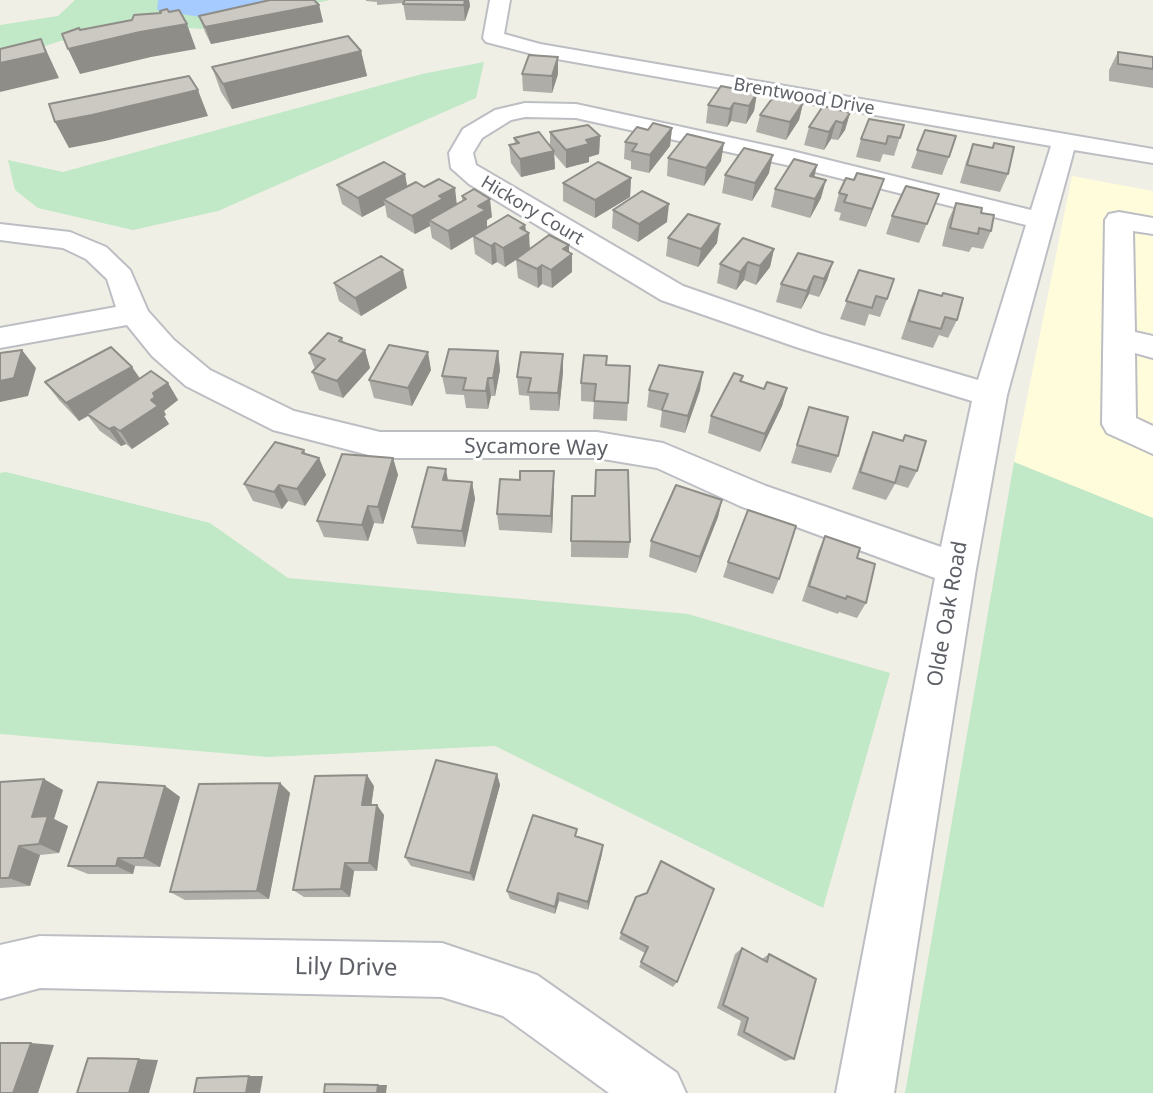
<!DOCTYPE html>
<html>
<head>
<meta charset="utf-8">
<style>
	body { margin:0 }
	canvas { display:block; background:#f0efe5 }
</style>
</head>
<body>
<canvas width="1153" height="1093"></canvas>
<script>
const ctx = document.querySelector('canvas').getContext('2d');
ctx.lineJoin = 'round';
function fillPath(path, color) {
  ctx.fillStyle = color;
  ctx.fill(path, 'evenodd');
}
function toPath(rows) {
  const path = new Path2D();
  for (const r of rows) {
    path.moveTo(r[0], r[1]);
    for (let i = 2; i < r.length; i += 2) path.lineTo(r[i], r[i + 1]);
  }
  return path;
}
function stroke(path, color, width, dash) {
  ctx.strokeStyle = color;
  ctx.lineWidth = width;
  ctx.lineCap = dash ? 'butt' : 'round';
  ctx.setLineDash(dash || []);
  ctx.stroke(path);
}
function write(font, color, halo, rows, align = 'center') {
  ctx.font = font + ' "Noto Sans",sans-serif';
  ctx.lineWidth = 6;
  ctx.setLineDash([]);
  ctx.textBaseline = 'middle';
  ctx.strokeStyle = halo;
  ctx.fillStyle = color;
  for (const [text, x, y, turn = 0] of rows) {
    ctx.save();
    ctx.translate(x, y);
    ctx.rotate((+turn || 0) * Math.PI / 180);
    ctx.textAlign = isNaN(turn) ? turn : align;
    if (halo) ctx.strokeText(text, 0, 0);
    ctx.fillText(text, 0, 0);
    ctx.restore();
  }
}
const commercial = toPath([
	[1072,176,1153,191,1153,518,1014,462]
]);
const green = toPath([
	[75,0,330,0,201,29,164,26,60,41,0,61,0,25,58,16],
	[484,62,476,98,218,211,133,230,38,208,15,190,8,160,63,172,422,74],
	[1014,462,1153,518,1153,1093,905,1093],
	[6,472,210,523,288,578,688,614,890,673,823,908,495,746,268,757,0,734,0,473]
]);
const water = toPath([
	[158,0,277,0,200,17,157,10]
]);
const minor = toPath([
	[490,0,510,0,504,34,540,44,1153,149,1153,163,1074,150,1007,395,976,569,894,1093,836,1093,935,578,740,506,657,468,597,458,380,458,273,430,186,386,152,356,127,325,0,348,0,328,116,307,107,279,86,259,63,248,0,240,0,224,70,232,106,247,130,270,148,311,174,340,210,370,294,411,380,432,597,432,663,443,766,486,941,547,972,401,799,348,661,300,469,184,451,168,449,153,463,129,495,110,525,103,576,104,792,151,1031,210,1051,146,540,56,486,42,483,38,490,0],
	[525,117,576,118,791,166,1026,225,978,380,821,334,683,286,476,165,473,153,482,138,511,120,525,117],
	[1119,212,1153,218,1153,234,1133,231,1135,332,1153,336,1153,358,1135,353,1136,418,1153,426,1153,454,1107,433,1102,424,1105,220,1109,214,1119,212],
	[40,936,442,943,537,975,677,1073,686,1093,609,1093,503,1016,442,997,40,988,0,999,0,945,40,936]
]);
const wall = toPath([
	[366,0,469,0,470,6,465,21,406,20,403,3,377,5,377,2,366,1],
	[319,5,323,22,211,44,205,32,199,16],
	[361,51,367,76,232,109,221,92,212,67],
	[1118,52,1153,57,1153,88,1109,81,1109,70],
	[558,57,558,74,552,93,523,91,522,74],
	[757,93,754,111,746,124,731,121,727,127,706,123,708,105],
	[803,103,799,120,786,140,756,132,760,115],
	[850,113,845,130,838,140,831,139,824,150,804,145,809,127],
	[904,125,894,156,883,154,880,162,856,157,861,139],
	[672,128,670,146,649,173,631,169,631,161,624,159,625,142,648,130],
	[925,130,949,157,942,175,911,168],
	[550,132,600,136,599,154,589,157,589,162,566,168,554,154,555,169,521,177,511,163,509,145,515,144,514,138,550,146],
	[994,143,1008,174,1000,192,960,183,966,162,973,144,992,148],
	[668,158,721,161,704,186,667,176],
	[769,173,752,201,722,193,725,175],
	[405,174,407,186,457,204,462,201,462,196,492,217,487,220,487,227,525,225,530,249,569,252,572,272,552,288,542,284,538,288,518,278,516,259,505,267,497,262,492,265,475,254,473,237,451,250,432,238,430,226,415,234,387,217,385,205,362,217,342,204,337,185],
	[814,177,821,198,810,218,771,207,775,189],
	[631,178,630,197,595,218,563,201,563,183],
	[884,179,866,227,839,220,841,213,834,211,839,193,854,180],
	[939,194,919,243,886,234,892,216],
	[956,203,981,213,991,231,983,249,972,247,969,252,942,246,948,221],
	[613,210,667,222,638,242,612,228],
	[668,238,717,243,698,267,666,256],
	[774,249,770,267,756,285,744,280,736,290,717,283,720,264],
	[833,262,827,280,819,297,809,294,801,309,776,302,781,284],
	[859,270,887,299,880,317,869,314,865,326,840,319],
	[334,283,407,288,361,316,339,301],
	[919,290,941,296,943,293,957,320,948,338,939,335,933,348,901,339,911,309],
	[342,338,344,343,365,350,370,368,343,398,319,390,312,372,315,369,309,353],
	[498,351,500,370,495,396,491,396,488,409,466,408,464,395,446,394,442,376],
	[607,365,630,366,627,421,593,419,594,402,581,401,581,383],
	[132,367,140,378,168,383,178,400,164,411,166,415,164,416,169,424,132,449,126,444,121,446,100,431,88,416,79,421,59,400,45,382],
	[431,370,412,406,374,398,369,380],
	[563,372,559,411,530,410,529,396,519,395,517,377],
	[743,376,742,382,764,389,787,388,782,406,760,452,708,433,711,416],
	[649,390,700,390,685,433,660,427,662,411,647,407],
	[809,407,838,456,831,473,791,463],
	[873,432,902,441,905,435,917,471,908,488,895,484,886,500,852,489,866,449],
	[304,450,306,454,319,458,326,475,305,506,288,501,282,509,253,501,244,484],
	[393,458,398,475,383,524,374,523,368,541,324,537,317,521],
	[472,482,475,499,465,547,417,544,412,527],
	[554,488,552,533,499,530,497,514],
	[722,500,718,517,696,573,649,557,651,541],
	[825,536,857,558,866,603,857,618,839,612,838,614,802,601,818,552],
	[571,541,630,542,628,558,571,557],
	[728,562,779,579,773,594,723,577],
	[497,774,500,785,474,881,411,866,405,857],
	[0,782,63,790,54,819,68,826,59,853,40,855,30,886,0,888],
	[280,783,290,793,269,899,185,900,170,892],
	[165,786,180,797,160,867,135,866,133,874,88,874,68,866],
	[374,786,371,805,384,815,377,871,354,871,350,897,304,897,293,890],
	[577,837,602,854,588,910,559,901,555,914,510,899,507,891],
	[636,897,677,982,673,987,639,967,645,953,619,939],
	[742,948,762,959,769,954,794,1059,785,1061,737,1035,741,1021,717,1008,735,954]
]);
const shadedWall = toPath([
	[463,0,469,0,470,6,465,21],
	[319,5,323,22,211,44,205,27],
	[187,24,196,49,151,57,80,74,68,49,140,32],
	[41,39,59,78,0,92,0,63],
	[361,51,367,76,232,109,223,84],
	[558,57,558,74,552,93,552,76],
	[198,90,208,116,105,141,69,148,55,122],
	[757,93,754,111,746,124,749,106],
	[734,103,731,121,727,127,730,109],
	[803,103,799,120,786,140,790,122],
	[850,113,845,130,838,140,843,123],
	[836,121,831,139,824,150,829,132],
	[672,128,670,146,649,173,650,155],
	[600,136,599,154,589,157,589,162,566,168,566,150,586,140],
	[724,143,721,161,704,186,706,168],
	[554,151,555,169,521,177,520,159],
	[773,155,769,173,752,201,755,183],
	[817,165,813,183,810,176],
	[405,174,408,192,383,199,385,205,362,217,358,198],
	[631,178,630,197,595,218,595,200],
	[884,179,878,197,866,227,872,209],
	[826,180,821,198,810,218,815,199],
	[455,188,457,206,429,220,430,226,415,234,412,216,439,196],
	[490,199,492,217,487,220,487,228,451,250,448,231,478,206],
	[669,204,667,222,638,242,639,224],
	[720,224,717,243,698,267,701,249],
	[525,225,526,235,529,233,530,251,505,267,503,248,520,228],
	[495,243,497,262,492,265,491,246],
	[569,245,569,256,572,254,572,272,552,288,551,270,563,249],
	[774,249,770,267,756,285,760,266],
	[748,262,744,280,736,290,740,272],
	[833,262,827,280,819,297,824,279],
	[542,265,542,284,538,288,537,269],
	[403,270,407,288,361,316,355,298],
	[814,276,809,294,801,309,807,291],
	[22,350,36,368,28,396,0,402,0,381],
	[365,350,370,368,343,398,337,381],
	[498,351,500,370,495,396,493,378],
	[428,352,431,370,412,406,408,388],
	[563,354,563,372,559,411,558,393],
	[132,367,143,384,79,421,66,403],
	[703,372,700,390,685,433,688,416],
	[488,378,491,396,488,409,486,391],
	[168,383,178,400,164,411,166,415,164,416,169,424,132,449,120,431,153,393],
	[787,388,782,406,760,452,765,434],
	[114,427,126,444,121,446,109,429],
	[319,458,326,475,305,506,297,489],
	[393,458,398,475,383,524,378,507],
	[446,469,449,486,443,480],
	[554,471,554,488,552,533,551,516],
	[472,482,475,499,465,547,462,531],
	[279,485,288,501,282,509,274,492],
	[722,500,718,517,696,573,700,557],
	[368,506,374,523,368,541,362,525],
	[497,774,500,785,474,881,470,873],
	[367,775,374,786,370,815,362,805],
	[44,779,63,790,54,819,68,826,59,853,39,844,32,817],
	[280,783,290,793,269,899,257,891],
	[165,786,180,797,160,867,144,858],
	[377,805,384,815,377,871,369,863],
	[603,845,602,854,588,910,588,902],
	[19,846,40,855,30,886,9,878],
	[118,858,135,866,133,874,116,866],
	[345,863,354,871,350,897,341,889],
	[558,893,559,901,555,914,555,907],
	[31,1043,54,1045,38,1093,13,1093],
	[139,1059,158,1060,149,1093,129,1093],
	[249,1076,263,1076,260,1093,246,1093],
	[378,1085,387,1085,386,1093,377,1093]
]);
const building = toPath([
	[270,0,314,0,319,5,205,27,199,16,270,0],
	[405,0,465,0,464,5,403,4,405,0],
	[167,9,169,12,179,10,187,24,140,32,68,49,62,34,79,28,80,30,132,20,134,15,161,13,160,11,167,9],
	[348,36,361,51,223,84,212,67,348,36],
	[41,39,46,53,0,63,0,49,41,39],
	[1118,52,1153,57,1153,69,1118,64,1118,52],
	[529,55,558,57,552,76,522,74,529,55],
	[189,76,198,90,92,115,55,122,49,104,189,76],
	[721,86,757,93,749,106,734,103,730,109,708,105,721,86],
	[774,96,803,103,790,122,760,115,774,96],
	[823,106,850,113,843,123,836,121,829,132,809,127,823,106],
	[869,119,904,125,900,138,888,136,886,144,861,139,869,119],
	[653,123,672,128,650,155,632,151,637,144,625,142,637,127,648,130,653,123],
	[588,125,600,136,586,140,589,144,566,150,550,132,588,125],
	[925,130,956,136,949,157,917,150,925,130],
	[539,132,554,151,520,159,509,145,519,143,514,138,539,132],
	[687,134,724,143,706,168,668,158,687,134],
	[994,143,1014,147,1008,174,967,165,973,144,993,148,994,143],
	[744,148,773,155,755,183,725,175,744,148],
	[794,159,817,165,810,176,826,180,815,199,775,189,794,159],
	[384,162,405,174,358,198,337,185,384,162],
	[598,162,631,178,595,200,563,183,598,162],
	[857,173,884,179,872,209,844,202,847,195,839,193,846,178,854,180,857,173],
	[439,179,455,188,439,196,443,199,412,216,383,199,416,182,424,187,439,179],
	[906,186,939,194,927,224,892,216,906,186],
	[474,189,490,199,478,206,486,210,448,231,429,220,466,199,462,196,474,189],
	[642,191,669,204,639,224,613,210,642,191],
	[956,203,982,208,981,213,994,215,991,231,979,228,978,234,950,228,956,203],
	[688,214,720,224,701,249,668,238,688,214],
	[508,215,525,225,520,228,529,233,503,248,495,243,491,246,473,236,508,215],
	[549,235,569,245,563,249,572,254,551,270,542,265,537,269,516,259,549,235],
	[743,238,774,249,760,266,748,262,740,272,720,264,743,238],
	[798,253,833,262,824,279,814,276,807,291,781,284,798,253],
	[381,256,403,270,355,298,334,283,381,256],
	[859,270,894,279,887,299,876,296,872,308,846,301,859,270],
	[919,290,942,296,943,293,963,298,957,320,945,317,941,329,909,321,919,290],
	[328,333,342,338,339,341,365,350,337,381,312,372,325,359,309,353,328,333],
	[389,345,428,352,408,388,369,380,389,345],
	[111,347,132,367,66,403,45,382,111,347],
	[449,349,498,351,493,378,488,378,486,391,463,390,466,378,442,376,449,349],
	[22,350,14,378,0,381,0,353,22,350],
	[521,352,563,354,558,393,528,392,531,378,517,377,521,352],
	[584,355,607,356,606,365,630,366,628,403,594,401,596,384,581,383,584,355],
	[659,365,703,372,688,416,662,410,668,394,649,390,659,365],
	[151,371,168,383,153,393,155,397,151,400,158,406,120,431,114,427,109,429,87,414,151,371],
	[734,373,743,376,740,381,764,389,767,382,787,388,765,434,711,416,734,373],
	[809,407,848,417,838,456,797,445,809,407],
	[873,432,903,441,905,435,926,441,917,471,900,466,895,483,860,472,873,432],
	[275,442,304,450,302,453,319,458,297,489,279,485,274,492,244,484,275,442],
	[342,454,393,458,378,507,368,506,362,525,317,521,342,454],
	[428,467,446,469,443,480,472,482,462,531,412,527,428,467],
	[596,470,628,470,630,542,571,541,572,496,595,496,596,470],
	[520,471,554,471,551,516,497,514,500,479,520,480,520,471],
	[676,485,722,500,700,557,651,541,676,485],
	[748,510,796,526,779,579,728,562,748,510],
	[825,536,860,548,857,558,875,564,866,603,847,596,846,599,809,586,825,536],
	[436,760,497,774,470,873,405,857,436,760],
	[367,775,362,805,377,805,369,863,345,863,341,889,293,890,315,776,367,775],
	[44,779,32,817,48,816,39,844,19,846,9,878,0,878,0,782,44,779],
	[98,782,165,786,144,858,118,858,116,866,68,866,98,782],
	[280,783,257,891,170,892,199,784,280,783],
	[533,815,577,829,575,836,603,845,588,902,558,893,555,907,507,891,533,815],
	[661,861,714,889,677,982,641,962,648,947,621,933,636,897,647,893,661,861],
	[742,948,767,962,769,954,816,979,794,1059,744,1032,748,1018,723,1005,742,948],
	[0,1043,31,1043,13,1093,0,1093,0,1043],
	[88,1058,139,1059,129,1093,77,1093,88,1058],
	[249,1076,246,1093,194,1093,197,1078,249,1076],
	[325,1084,378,1085,377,1093,324,1093,325,1084]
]);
const farStreetnames = [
	["Brentwood Drive",804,97,10],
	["Hickory Court",532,211,31]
];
const streetNames = [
	["Sycamore Way",536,448,1],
	["Olde Oak Road",948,614,-80]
];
const nearStreetnames = [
	["Lily Drive",346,968,1]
];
fillPath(commercial, '#fffcdb');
fillPath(green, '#c1e8c7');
fillPath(water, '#a6cbff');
stroke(minor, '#bdbec4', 4);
fillPath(minor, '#fff');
fillPath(wall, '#afada7');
fillPath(shadedWall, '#8e8d88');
fillPath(building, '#cbc9c2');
stroke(building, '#8e8d88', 2);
write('18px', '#5d6066', '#fff', farStreetnames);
write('21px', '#5d6066', '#fff', streetNames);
write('24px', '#5d6066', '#fff', nearStreetnames);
</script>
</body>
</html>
